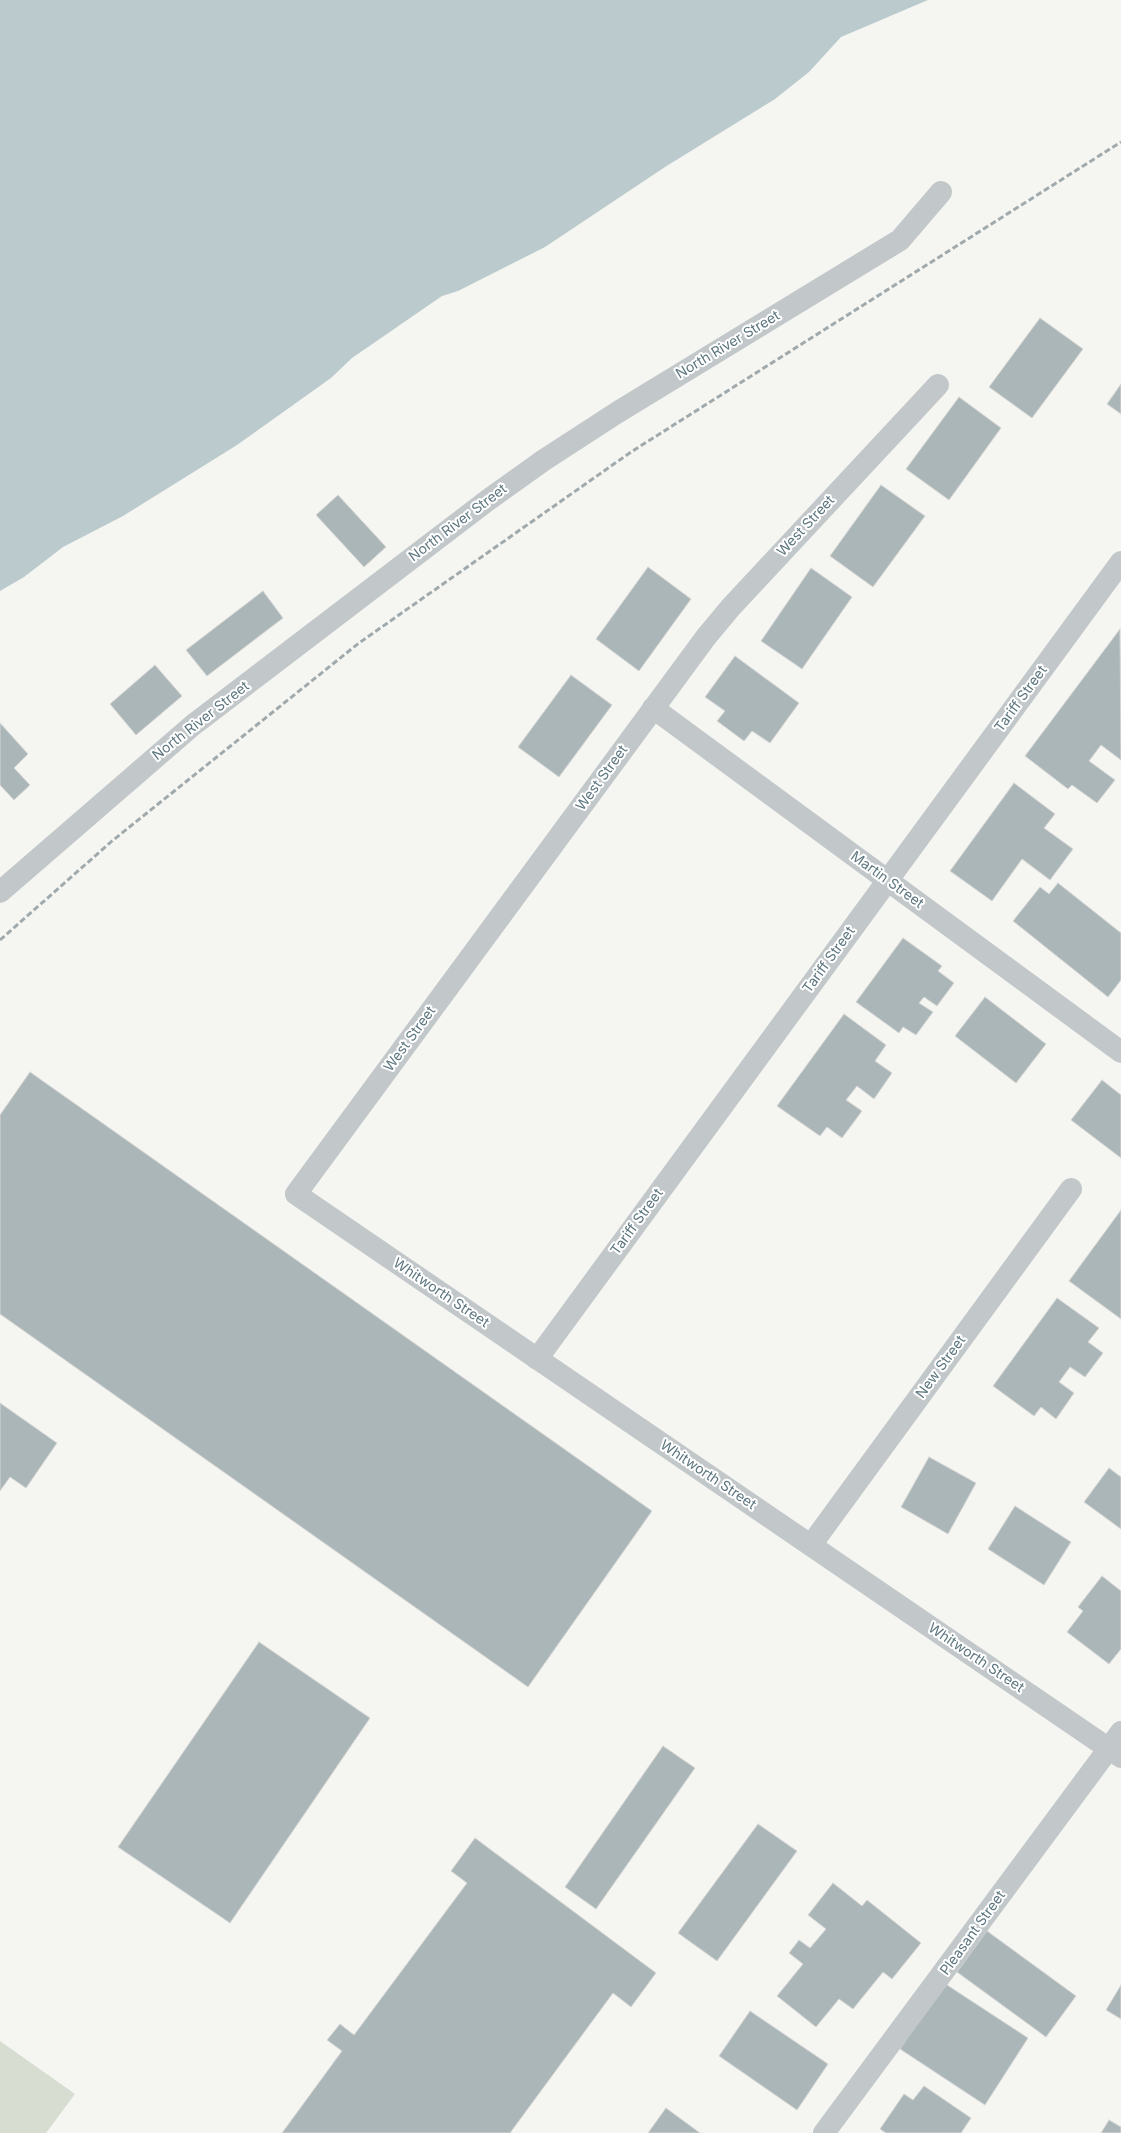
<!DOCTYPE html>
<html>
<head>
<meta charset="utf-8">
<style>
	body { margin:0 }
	canvas { display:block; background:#f5f5f1 }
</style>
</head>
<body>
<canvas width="1121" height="2133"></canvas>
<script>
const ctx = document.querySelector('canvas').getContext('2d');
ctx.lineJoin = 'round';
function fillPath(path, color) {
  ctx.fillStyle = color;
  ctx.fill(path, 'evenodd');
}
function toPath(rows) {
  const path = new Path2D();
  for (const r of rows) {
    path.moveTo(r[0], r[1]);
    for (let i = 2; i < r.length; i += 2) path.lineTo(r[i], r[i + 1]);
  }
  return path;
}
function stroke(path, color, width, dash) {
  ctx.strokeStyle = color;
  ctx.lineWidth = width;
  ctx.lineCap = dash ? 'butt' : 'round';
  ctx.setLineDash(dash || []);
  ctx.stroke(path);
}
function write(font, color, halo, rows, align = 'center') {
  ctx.font = font + ' Inter,sans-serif';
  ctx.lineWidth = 4;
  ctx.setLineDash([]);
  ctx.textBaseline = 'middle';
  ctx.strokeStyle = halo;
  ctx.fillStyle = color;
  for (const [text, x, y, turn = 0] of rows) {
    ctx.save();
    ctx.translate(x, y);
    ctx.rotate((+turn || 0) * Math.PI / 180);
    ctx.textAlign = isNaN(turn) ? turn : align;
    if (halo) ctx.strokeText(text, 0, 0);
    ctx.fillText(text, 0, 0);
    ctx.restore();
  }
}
const green = toPath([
	[0,2041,75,2094,46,2133,0,2133]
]);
const water = toPath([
	[0,0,928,0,841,37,809,72,775,99,665,167,545,247,458,291,442,296,352,358,331,378,237,445,123,516,63,547,24,577,0,591]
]);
const building = toPath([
	[1040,318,1083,349,1032,418,989,387,1040,318],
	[1121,384,1121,414,1107,404,1121,384],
	[959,397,1001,428,949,500,906,469,959,397],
	[881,485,925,516,873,587,830,556,881,485],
	[338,495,386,547,364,567,316,515,338,495],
	[648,567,691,599,639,671,596,639,648,567],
	[811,568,852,597,802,669,761,641,811,568],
	[263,591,283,618,207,676,186,650,263,591],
	[1120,629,1121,760,1101,745,1089,761,1115,780,1097,803,1072,785,1068,789,1025,756,1120,629],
	[735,656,799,703,770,743,752,731,744,741,717,721,725,711,705,697,735,656],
	[155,665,182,696,136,735,110,704,155,665],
	[571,675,612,705,559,777,518,747,571,675],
	[0,723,28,754,14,768,30,785,14,800,0,785,0,723],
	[1014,783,1055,814,1044,828,1073,849,1050,880,1022,859,992,901,950,871,1014,783],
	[1058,883,1121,933,1121,980,1108,997,1013,921,1040,887,1049,894,1058,883],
	[903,938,942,966,938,971,954,983,937,1006,924,997,919,1003,933,1012,916,1035,903,1027,899,1033,856,1002,903,938],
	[985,997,1046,1044,1016,1083,955,1036,985,997],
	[844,1014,886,1045,875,1061,892,1073,874,1099,857,1086,846,1100,862,1111,842,1138,827,1127,820,1136,777,1106,844,1014],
	[30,1072,652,1511,528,1687,0,1314,0,1115,30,1072],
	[1102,1080,1121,1095,1121,1158,1071,1120,1102,1080],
	[1121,1210,1121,1319,1069,1281,1121,1210],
	[1057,1298,1099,1328,1088,1342,1103,1353,1085,1377,1070,1367,1059,1382,1074,1393,1056,1419,1041,1407,1034,1416,993,1386,1057,1298],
	[0,1403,57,1443,26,1488,10,1477,0,1491,0,1403],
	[929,1457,976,1483,948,1534,901,1507,929,1457],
	[1109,1468,1121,1477,1121,1529,1084,1502,1109,1468],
	[1015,1506,1071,1542,1044,1585,988,1549,1015,1506],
	[1102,1576,1121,1591,1121,1649,1109,1664,1067,1632,1083,1611,1078,1607,1102,1576],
	[259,1642,370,1718,230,1923,118,1847,259,1642],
	[663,1746,695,1768,596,1909,565,1887,663,1746],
	[758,1824,797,1851,717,1961,678,1933,758,1824],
	[475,1838,656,1973,631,2007,613,1993,510,2133,282,2133,342,2051,327,2040,340,2024,354,2035,467,1883,451,1871,475,1838],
	[833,1883,862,1906,867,1900,921,1943,892,1979,883,1972,853,2009,839,1999,816,2027,777,1996,803,1964,789,1953,799,1940,810,1948,826,1929,808,1915,833,1883],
	[987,1931,1076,1996,1046,2037,957,1972,987,1931],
	[944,1983,1028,2038,985,2105,900,2049,944,1983],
	[1121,1985,1121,2019,1106,2010,1121,1985],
	[750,2011,828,2064,797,2110,719,2056,750,2011],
	[924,2086,971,2118,961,2133,886,2133,880,2129,904,2094,913,2100,924,2086],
	[666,2108,700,2133,648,2133,666,2108],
	[1109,2120,1121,2127,1121,2133,1101,2133,1109,2120]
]);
const minor = toPath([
	[938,385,731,607,706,637,296,1194,1121,1757],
	[653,708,1121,1052],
	[0,892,193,725,488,500,544,460,618,412,900,240,941,192],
	[537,1359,1121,562],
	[811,1545,1071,1189],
	[824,2133,1121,1732]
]);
const rail = toPath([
	[0,940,112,841,359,643,631,452,1121,142]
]);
const streetNames = [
	["North River Street",728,345,-31],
	["North River Street",458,523,-37],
	["West Street",806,526,-47],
	["Tariff Street",1021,699,-54],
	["North River Street",201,721,-38],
	["West Street",602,778,-54],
	["Martin Street",887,880,36],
	["Tariff Street",829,960,-54],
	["West Street",410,1039,-54],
	["Tariff Street",637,1222,-54],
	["Whitworth Street",441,1293,34],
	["New Street",941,1367,-54],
	["Whitworth Street",708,1475,34],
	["Whitworth Street",976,1658,34],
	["Pleasant Street",973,1933,-54]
];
fillPath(green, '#d7ddd1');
fillPath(water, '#bbcacd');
fillPath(building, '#abb6b9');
stroke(building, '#d6d6d4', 1);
stroke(minor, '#c2c7ca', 22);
stroke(rail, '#a0aaad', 3, [6, 3]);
write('14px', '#5d767f', '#fff', streetNames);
</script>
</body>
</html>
